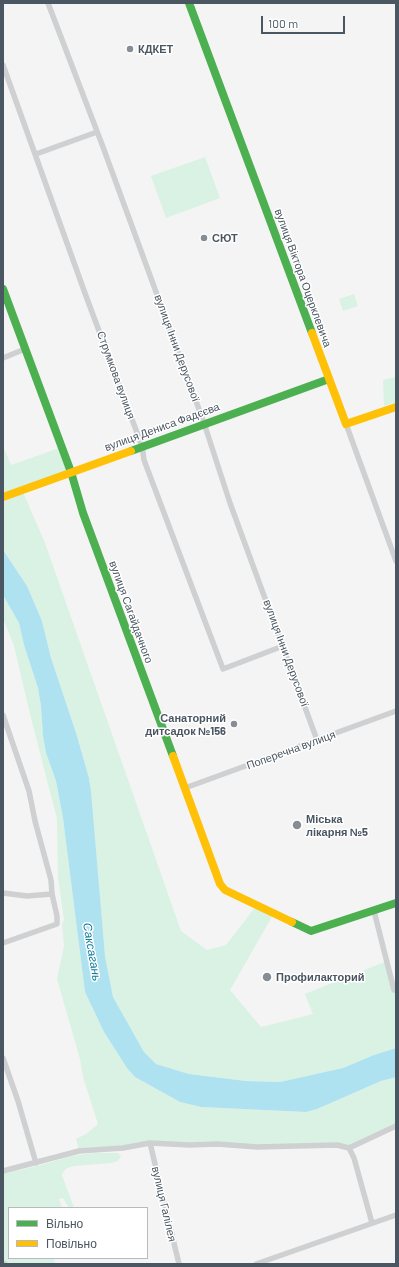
<!DOCTYPE html>
<html>
<head>
<meta charset="utf-8">
<style>
	body { margin:0 }
	#map { position:relative; width:399px; height:1267px; overflow:hidden; background:#f4f4f4; font-family:Barlow,sans-serif }
	canvas { display:block }
	.frame { position:absolute; inset:0; border:4px solid #4a5661; pointer-events:none }
	.legend { position:absolute; left:8px; top:1207px; width:140px; height:52px; box-sizing:border-box; background:#fff; border:1px solid #b7bbc0; margin:0; padding:5px 7px; list-style:none; font-size:12px; color:#4a5661 }
	.legend li { display:flex; align-items:center; gap:8px; height:20px }
	.legend b { width:20px; border:1px solid #b7bbc0 }
	.scale { position:absolute; left:261px; top:16px; width:84px; height:18px; box-sizing:border-box; border:2px solid #4a5661; border-top:0; padding-left:5px; font-size:12px; line-height:14px; white-space:nowrap; color:#4a5661; -webkit-text-stroke:3px #fff; paint-order:stroke }
</style>
</head>
<body>
<div id="map">
<canvas width="399" height="1267"></canvas>
<div class="frame"></div>
<ul class="legend">
<li><b style="height:5px;background:#4caf50"></b>Вільно</li>
<li><b style="height:5px;background:#ffc107"></b>Повільно</li>
</ul>
<div class="scale">100 m</div>
</div>
<script>
const ctx = document.querySelector('canvas').getContext('2d');
ctx.lineJoin = 'round';
function fillPath(path, color) {
  ctx.fillStyle = color;
  ctx.fill(path, 'evenodd');
}
function toPath(rows) {
  const path = new Path2D();
  for (const r of rows) {
    path.moveTo(r[0], r[1]);
    for (let i = 2; i < r.length; i += 2) path.lineTo(r[i], r[i + 1]);
  }
  return path;
}
function stroke(path, color, width, dash) {
  ctx.strokeStyle = color;
  ctx.lineWidth = width;
  ctx.lineCap = dash ? 'butt' : 'round';
  ctx.setLineDash(dash || []);
  ctx.stroke(path);
}
function write(font, color, halo, rows, align = 'center') {
  ctx.font = font + ' Barlow,sans-serif';
  ctx.lineWidth = 3;
  ctx.setLineDash([]);
  ctx.textBaseline = 'middle';
  ctx.strokeStyle = halo;
  ctx.fillStyle = color;
  for (const [text, x, y, turn = 0] of rows) {
    ctx.save();
    ctx.translate(x, y);
    ctx.rotate((+turn || 0) * Math.PI / 180);
    ctx.textAlign = isNaN(turn) ? turn : align;
    if (halo) ctx.strokeText(text, 0, 0);
    ctx.fillText(text, 0, 0);
    ctx.restore();
  }
}
const green = toPath([
	[205,157,220,198,166,218,151,176],
	[354,294,358,306,343,311,339,299],
	[396,377,396,402,384,406,383,380],
	[3,446,11,465,62,447,71,472,22,490,45,543,181,931,207,950,226,945,257,905,274,913,230,990,261,1027,313,1014,305,994,387,961,396,994,396,1048,374,1055,343,1068,280,1082,246,1081,189,1074,156,1064,144,1052,113,997,105,956,89,778,77,736,51,658,42,621,27,586,3,550],
	[3,595,19,623,24,645,38,688,41,706,43,736,46,753,56,781,63,818,85,992,104,1032,127,1068,135,1077,180,1102,201,1107,306,1112,317,1109,381,1081,396,1077,396,1124,354,1145,277,1147,170,1144,79,1151,76,1139,86,1134,98,1124,83,1077,80,1059,57,979,64,946,62,924,64,920,58,877,57,819,31,718,14,646,3,618],
	[94,1153,118,1153,121,1156,118,1161,111,1163,74,1166,67,1168,64,1171,62,1175,74,1208,69,1208,63,1198,59,1199,62,1208,9,1208,9,1258,53,1258,56,1264,10,1264,3,1260,3,1174,41,1165,72,1156]
]);
const water = toPath([
	[3,550,27,586,42,621,51,658,77,736,89,778,91,792,105,956,113,997,144,1052,156,1064,189,1074,246,1081,280,1082,343,1068,374,1055,396,1048,396,1077,381,1081,317,1109,306,1112,201,1107,180,1102,135,1077,127,1068,104,1032,85,992,63,818,56,781,46,753,43,736,41,706,38,688,24,645,19,623,3,595]
]);
const street = toPath([
	[48,3,103,147,204,423,230,503,317,740],
	[3,65,86,296,142,446,144,460,223,669,283,646],
	[36,154,97,132],
	[3,358,25,349],
	[346,424,396,561],
	[3,715,29,791,35,821,51,880,52,894,27,896,3,893],
	[185,788,396,711],
	[374,911,394,990,396,990],
	[3,943,57,924,57,916,52,894],
	[3,1058,18,1101,36,1163],
	[150,1143,179,1264],
	[349,1148,354,1158,372,1223],
	[349,1148,396,1126],
	[3,1171,79,1151,123,1148,150,1143,190,1145,217,1144,257,1147,337,1145,349,1148],
	[3,1263,5,1264],
	[256,1264,396,1215]
]);
const fast = toPath([
	[189,3,312,333],
	[3,289,71,472,83,513,173,756],
	[131,451,329,379],
	[292,922,311,931,396,903]
]);
const slow = toPath([
	[312,333,346,424,396,407],
	[3,497,131,451],
	[173,756,220,884,225,890,292,922]
]);
const markers = [
	[130,49,4,"#868d94"],
	[204,238,4,"#868d94"],
	[234,724,4,"#868d94"],
	[297,825,5,"#868d94"],
	[267,977,5,"#868d94"]
];
const poiNames = [
	["КДКЕТ",138,49],
	["СЮТ",212,238],
	["Санаторний",226,718,"right"],
	["дитсадок №156",226,731,"right"],
	["Міська",306,819],
	["лікарня №5",306,832],
	["Профилакторий",276,977]
];
const streetNames = [
	["вулиця Віктора Оцерклевича",303,278,70],
	["вулиця Інни Дерусової",177,348,70],
	["Струмкова вулиця",116,375,70],
	["вулиця Дениса Фадєєва",162,427,-20],
	["вулиця Сагайдачного",131,612,70],
	["вулиця Інни Дерусової",286,653,70],
	["Поперечна вулиця",291,750,-20],
	["вулиця Галілея",164,1204,77]
];
const waterNames = [
	["Саксагань",92,952,80]
];
fillPath(green, '#d9f2e3');
fillPath(water, '#aee2f0');
stroke(street, '#ced0d2', 5.5);
stroke(fast, '#4caf50', 8);
stroke(slow, '#ffc107', 8);
for (const [x, y, r, color] of markers) {
  const dot = new Path2D();
  dot.arc(x, y, r, 0, 2 * Math.PI);
  ctx.fillStyle = color;
  ctx.fill(dot);
  stroke(dot, '#fff', 1.5);
}
write('bold 11px', '#4a5661', '#fff', poiNames, 'left');
write('11px', '#4a5661', '#fff', streetNames);
write('italic 12px', '#0c7c9b', '#fff', waterNames);
</script>
</body>
</html>
